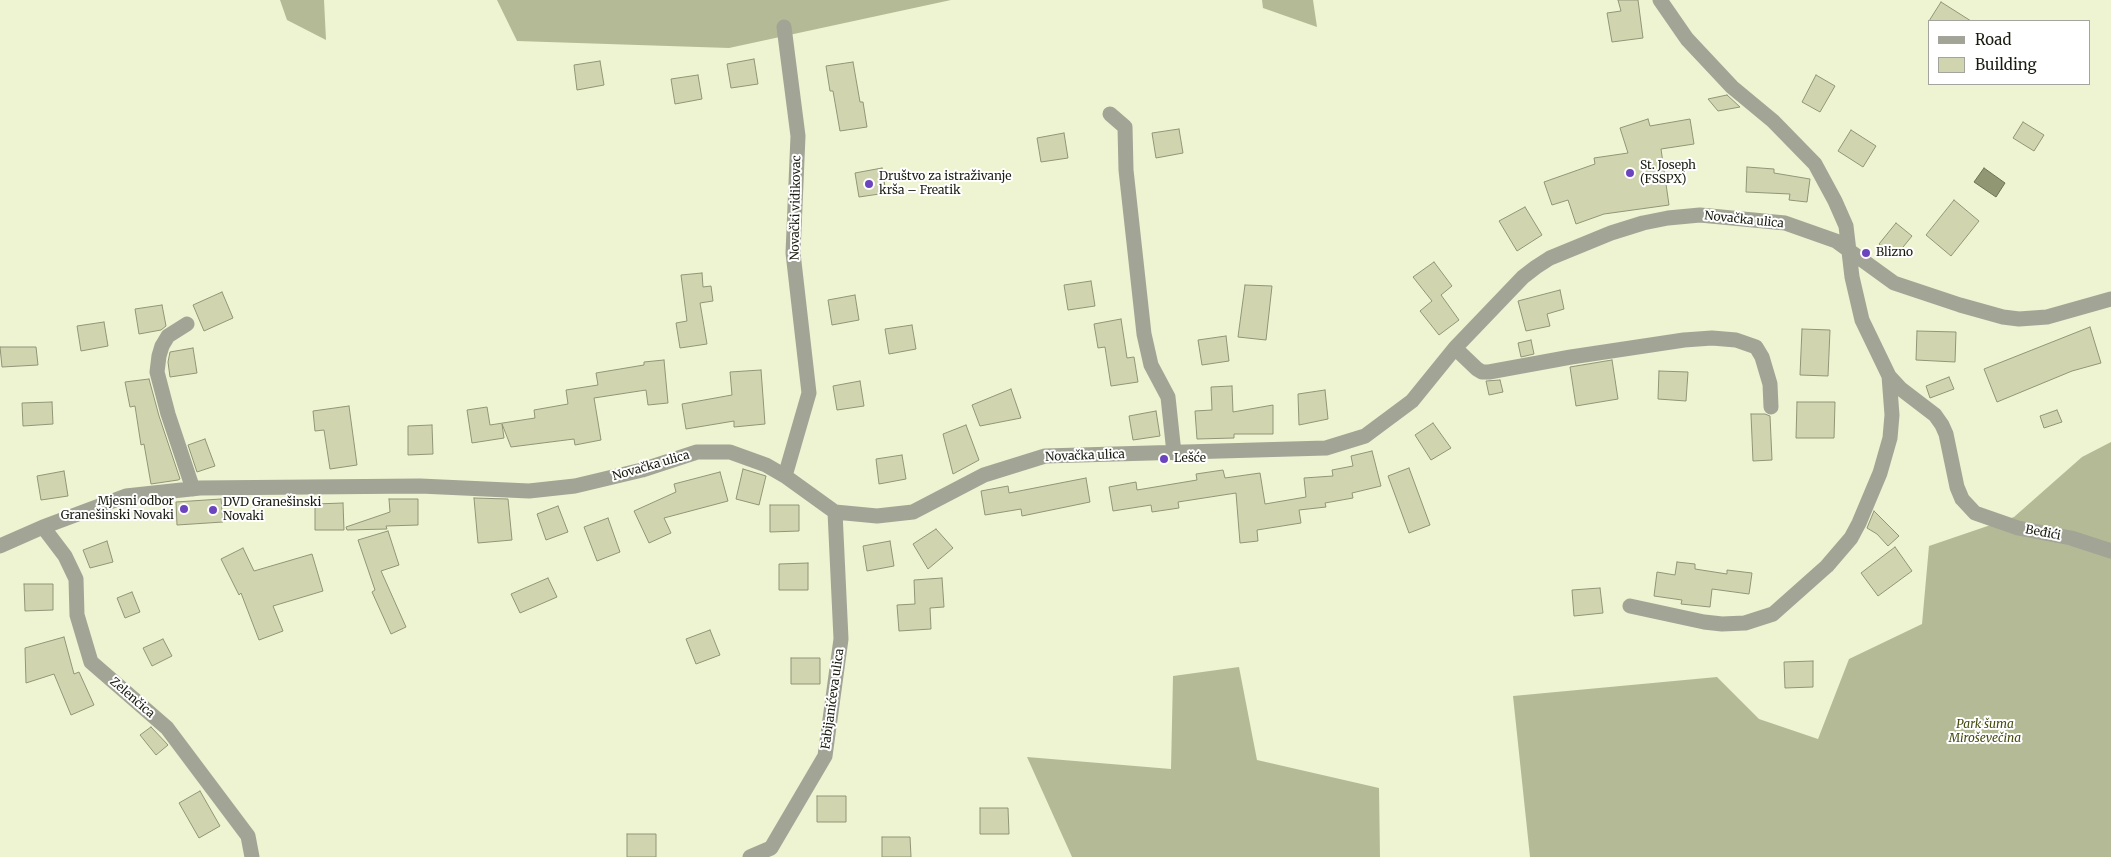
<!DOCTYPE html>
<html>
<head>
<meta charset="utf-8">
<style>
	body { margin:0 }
	#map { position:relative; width:2111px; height:857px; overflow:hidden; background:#eef3d1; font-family:Merriweather,serif }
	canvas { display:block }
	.legend { position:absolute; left:1928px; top:20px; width:162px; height:65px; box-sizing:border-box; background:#fff; border:1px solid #a4a49f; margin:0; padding:6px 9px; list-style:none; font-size:15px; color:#1b1c10 }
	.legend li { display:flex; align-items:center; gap:10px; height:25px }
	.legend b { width:25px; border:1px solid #a4a49f }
</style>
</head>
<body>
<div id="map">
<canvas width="2111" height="857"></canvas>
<ul class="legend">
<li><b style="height:6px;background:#a2a495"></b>Road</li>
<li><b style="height:14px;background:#d0d5b0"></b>Building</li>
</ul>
</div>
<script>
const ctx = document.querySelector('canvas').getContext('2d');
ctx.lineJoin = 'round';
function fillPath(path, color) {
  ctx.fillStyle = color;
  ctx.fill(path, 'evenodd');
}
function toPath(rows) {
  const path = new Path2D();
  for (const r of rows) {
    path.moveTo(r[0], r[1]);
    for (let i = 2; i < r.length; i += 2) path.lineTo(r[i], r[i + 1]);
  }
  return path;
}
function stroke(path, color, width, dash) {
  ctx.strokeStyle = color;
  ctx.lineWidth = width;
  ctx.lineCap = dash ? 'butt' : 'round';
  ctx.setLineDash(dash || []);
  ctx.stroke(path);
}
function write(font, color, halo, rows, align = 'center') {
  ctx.font = font + ' Merriweather,serif';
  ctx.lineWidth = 4;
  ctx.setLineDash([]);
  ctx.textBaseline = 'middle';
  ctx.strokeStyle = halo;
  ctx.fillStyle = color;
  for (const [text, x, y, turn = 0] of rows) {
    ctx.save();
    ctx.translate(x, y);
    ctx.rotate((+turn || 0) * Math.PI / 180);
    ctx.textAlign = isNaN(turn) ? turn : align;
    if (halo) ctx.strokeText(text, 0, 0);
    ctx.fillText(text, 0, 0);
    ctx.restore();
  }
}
const forest = toPath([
	[280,0,324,0,326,40,287,20],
	[497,0,951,0,729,48,517,41],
	[1262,0,1313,0,1317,27,1263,8],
	[2111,442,2111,857,1530,857,1513,696,1717,677,1759,719,1818,739,1849,659,1922,624,1929,546,2014,517,2082,457],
	[1239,667,1257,760,1379,788,1380,857,1072,857,1027,757,1171,769,1173,676]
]);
const water = toPath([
	[1984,168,2005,183,1996,197,1974,182,1984,168]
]);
const building = toPath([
	[1618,0,1638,0,1643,38,1612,42,1607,13,1621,11,1618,0],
	[1941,2,1971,21,1929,21,1941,2],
	[754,59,758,84,731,88,727,64,754,59],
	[600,61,604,85,577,90,574,65,600,61],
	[853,62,860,102,863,102,867,127,840,131,833,91,830,91,826,66,853,62],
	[698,75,702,99,675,104,671,79,698,75],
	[1816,75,1835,86,1820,112,1802,102,1816,75],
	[1727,95,1740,107,1718,111,1708,99,1727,95],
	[1648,119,1650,126,1690,119,1694,144,1661,149,1669,205,1604,214,1576,224,1568,200,1552,205,1544,182,1595,164,1594,158,1628,153,1620,128,1648,119],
	[2023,122,2044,135,2034,151,2013,138,2023,122],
	[1179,129,1183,153,1156,158,1152,133,1179,129],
	[1851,130,1876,146,1863,167,1838,151,1851,130],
	[1064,133,1068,158,1041,162,1037,138,1064,133],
	[1747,167,1774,169,1774,173,1810,179,1807,202,1789,200,1790,194,1746,192,1747,167],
	[882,168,886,193,859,197,855,173,882,168],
	[1954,200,1979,221,1951,256,1926,235,1954,200],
	[1525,207,1542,235,1517,251,1499,221,1525,207],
	[1896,223,1912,236,1895,257,1879,244,1896,223],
	[1434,262,1452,286,1441,295,1459,320,1439,335,1420,311,1432,301,1413,277,1434,262],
	[702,273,703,287,711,286,713,301,700,303,707,344,680,348,676,323,687,321,681,275,702,273],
	[1091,281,1095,306,1068,310,1064,285,1091,281],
	[1245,285,1272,286,1266,340,1238,337,1245,285],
	[1560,290,1564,309,1547,314,1550,326,1526,331,1518,301,1560,290],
	[222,292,233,318,204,331,193,305,222,292],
	[855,295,859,320,832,325,828,300,855,295],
	[162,305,166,326,161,330,139,334,135,309,162,305],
	[1121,319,1127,358,1134,357,1138,382,1111,386,1105,347,1098,348,1094,324,1121,319],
	[104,322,108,346,81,351,77,326,104,322],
	[912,325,916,349,889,354,885,329,912,325],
	[2090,327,2101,363,2072,371,1997,402,1984,369,2090,327],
	[1802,329,1830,330,1828,376,1800,375,1802,329],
	[1917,331,1956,332,1955,362,1916,360,1917,331],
	[1226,336,1229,361,1202,365,1198,340,1226,336],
	[1531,340,1534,354,1521,357,1518,343,1531,340],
	[0,347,36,347,38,365,2,367,0,347],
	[193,348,197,373,170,377,168,362,170,352,193,348],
	[664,360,668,403,648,405,646,390,594,398,601,440,575,445,574,439,511,447,502,424,504,438,472,443,467,410,487,407,490,425,535,418,534,410,568,404,566,390,598,385,596,373,644,365,644,362,664,360],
	[1612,360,1618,399,1576,406,1570,367,1612,360],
	[761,370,765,424,734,427,734,421,686,429,682,404,732,395,730,372,761,370],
	[1659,371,1688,372,1686,401,1658,399,1659,371],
	[1949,377,1954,389,1930,398,1926,386,1949,377],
	[149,379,159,416,180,479,178,480,151,484,144,444,141,445,135,406,130,407,125,382,149,379],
	[1500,380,1503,392,1489,395,1486,381,1500,380],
	[860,381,864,406,837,410,833,386,860,381],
	[1232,386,1233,412,1273,405,1273,434,1234,434,1234,438,1197,439,1195,411,1212,410,1211,387,1232,386],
	[1011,389,1021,418,980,426,972,405,1011,389],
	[1325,390,1328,419,1299,425,1298,394,1325,390],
	[52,402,53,424,23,426,22,403,52,402],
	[1797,402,1835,402,1834,438,1796,438,1797,402],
	[349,406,357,465,330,469,324,430,315,431,313,411,349,406],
	[2057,410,2062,422,2044,428,2040,416,2057,410],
	[1156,411,1160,436,1133,440,1129,416,1156,411],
	[1751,414,1765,414,1770,416,1772,460,1753,461,1751,414],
	[1433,423,1451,448,1431,460,1415,435,1433,423],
	[432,425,433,454,408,455,408,426,432,425],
	[966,425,979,460,953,474,943,434,966,425],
	[205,439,215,466,197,472,188,445,205,439],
	[1372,451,1381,486,1352,493,1353,498,1325,503,1326,507,1299,510,1301,523,1257,530,1258,541,1240,543,1236,493,1178,502,1179,508,1152,512,1151,505,1113,511,1109,487,1136,482,1137,490,1197,480,1196,474,1223,470,1225,478,1260,473,1265,504,1306,497,1304,478,1333,476,1332,470,1353,466,1351,456,1372,451],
	[902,455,906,479,879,484,876,459,902,455],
	[1409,468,1430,525,1409,533,1388,476,1409,468],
	[743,469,766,476,759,505,736,499,743,469],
	[64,471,68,496,41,500,37,476,64,471],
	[720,472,728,501,664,518,671,533,649,543,634,511,676,492,674,484,720,472],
	[1086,478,1090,502,1022,516,1021,509,985,515,981,491,1008,486,1009,493,1086,478],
	[474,498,508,499,512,540,478,543,474,498],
	[221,499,223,522,177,525,176,502,221,499],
	[389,499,418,499,418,525,386,526,387,529,347,530,346,527,390,512,389,499],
	[343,503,344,530,315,530,315,504,343,503],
	[770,505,799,505,799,531,770,532,770,505],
	[558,506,568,532,546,540,537,514,558,506],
	[1874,511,1899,536,1888,546,1877,534,1867,528,1874,511],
	[608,518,620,552,597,561,584,527,608,518],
	[936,529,953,548,928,569,913,544,936,529],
	[388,531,399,565,381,571,406,627,391,634,372,592,375,590,358,540,388,531],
	[107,541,113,562,90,568,83,550,107,541],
	[890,541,894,566,867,571,863,546,890,541],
	[1895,547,1912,571,1878,596,1861,573,1895,547],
	[243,548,254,571,312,554,323,591,273,606,283,631,259,640,241,593,239,595,221,559,243,548],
	[1677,562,1695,564,1695,569,1727,574,1727,570,1752,573,1749,594,1712,589,1710,607,1681,604,1682,600,1654,596,1657,572,1675,575,1677,562],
	[808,563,808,590,779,590,779,564,808,563],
	[548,578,557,597,520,613,511,594,548,578],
	[942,578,944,607,930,608,931,629,899,631,897,605,915,604,914,580,942,578],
	[24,584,53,584,53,610,25,611,24,584],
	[1600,588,1603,613,1574,616,1572,590,1600,588],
	[132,592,140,612,125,618,117,598,132,592],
	[710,630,720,655,696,664,686,639,710,630],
	[64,637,74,674,79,672,94,705,71,715,54,674,26,683,25,648,64,637],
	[163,639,172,656,152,666,143,648,163,639],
	[791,658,820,658,820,684,791,684,791,658],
	[1813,661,1813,687,1785,688,1784,662,1813,661],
	[151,727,168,745,156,755,140,735,151,727],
	[200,791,220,826,199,838,179,803,200,791],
	[817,796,846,796,846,822,817,822,817,796],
	[980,808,1008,808,1009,834,980,834,980,808],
	[627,834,656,834,656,857,627,857,627,834],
	[882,837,910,837,911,857,882,857,882,837]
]);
const minor = toPath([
	[1660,0,1687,39,1732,87,1773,121,1815,164,1835,201,1846,226,1852,277,1862,320,1889,376,1901,389,1935,415,1942,425,1946,434,1957,487,1962,499,1975,513,2018,528,2071,538,2111,551],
	[784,27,798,136,793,253,809,393,785,476],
	[1110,114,1125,127,1126,170,1144,334,1151,365,1168,397,1174,453],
	[187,324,168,336,162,346,159,356,157,372,168,414,193,489],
	[1455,348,1477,369,1482,372,1489,372,1571,357,1684,340,1712,338,1736,340,1756,347,1762,357,1770,384,1771,407],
	[43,527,65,556,76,579,77,615,91,662,167,728,248,836,252,857],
	[0,546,43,527,126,496,200,488,420,486,529,491,575,486,642,470,697,452,730,452,766,465,785,476,835,512,877,516,913,512,984,475,1045,456,1326,448,1365,436,1412,401,1455,348,1523,277,1536,267,1550,258,1611,233,1643,223,1668,218,1700,215,1785,223,1836,241,1894,283,1960,305,2003,317,2019,319,2047,317,2111,299],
	[1630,606,1704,622,1722,624,1745,623,1773,614,1827,566,1851,538,1859,523,1880,473,1890,438,1892,415,1889,376],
	[750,857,771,848,825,756,841,639,835,512]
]);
const markers = [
	[1630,173,5,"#6c44bd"],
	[869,184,5,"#6c44bd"],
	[1866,253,5,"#6c44bd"],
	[1164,459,5,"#6c44bd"],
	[184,509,5,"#6c44bd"],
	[213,510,5,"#6c44bd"]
];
const poiNames = [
	["St. Joseph",1640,166],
	["(FSSPX)",1640,180],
	["Društvo za istraživanje",879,177],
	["krša – Freatik",879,191],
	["Blizno",1876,253],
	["Lešće",1174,459],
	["Mjesni odbor",174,502,"right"],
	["Granešinski Novaki",174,516,"right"],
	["DVD Granešinski",223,503],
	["Novaki",223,517]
];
const streetNames = [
	["Novački vidikovac",796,208,-89],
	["Novačka ulica",1744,220,6],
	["Novačka ulica",1085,456,-2],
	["Novačka ulica",651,466,-16],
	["Beđići",2043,533,11],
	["Zelenčica",132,698,41],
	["Fabijanićeva ulica",833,699,-82]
];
const parkNames = [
	["Park šuma",1985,725],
	["Miroševečina",1985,739]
];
fillPath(forest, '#b5ba96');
fillPath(water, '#919673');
stroke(water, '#6e7155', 1);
fillPath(building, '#d0d5b0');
stroke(building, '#919576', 1);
stroke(minor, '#a2a495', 15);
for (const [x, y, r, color] of markers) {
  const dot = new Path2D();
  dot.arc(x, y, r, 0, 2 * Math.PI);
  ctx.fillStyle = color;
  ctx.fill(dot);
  stroke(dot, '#fff', 2);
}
write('12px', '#1b1c10', '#fff', poiNames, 'left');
write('12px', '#1b1c10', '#fff', streetNames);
write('italic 12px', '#464a0e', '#fff', parkNames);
</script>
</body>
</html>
